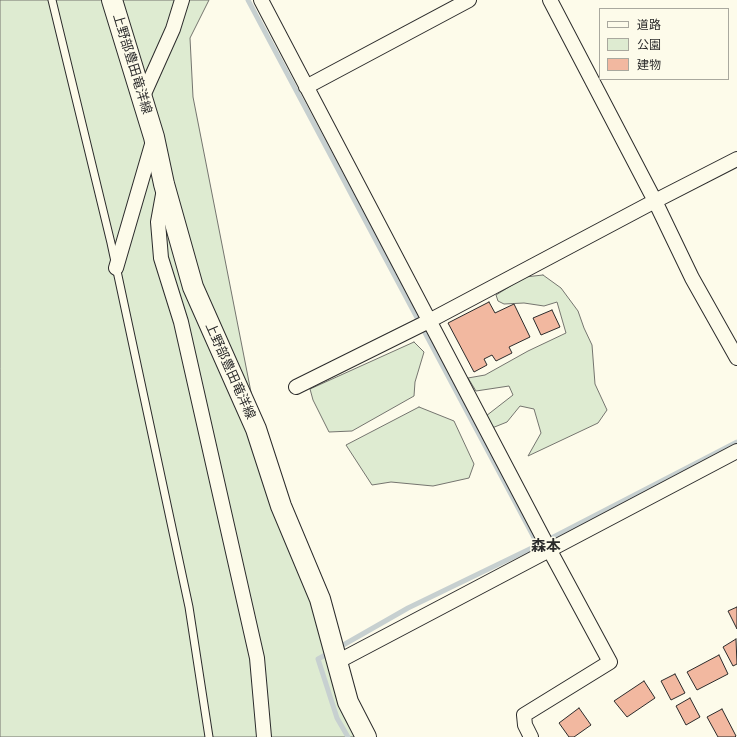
<!DOCTYPE html>
<html>
<head>
<meta charset="utf-8">
<style>
	body { margin:0 }
	#map { position:relative; width:737px; height:737px; overflow:hidden; background:#fdfbea; font-family:"Noto Sans","Noto Sans JP",sans-serif }
	canvas { display:block }
	.legend { position:absolute; left:599px; top:8px; width:130px; height:72px; box-sizing:border-box; background:#fdfbea; border:1px solid #a9a89e; margin:0; padding:5px 7px; list-style:none; font-size:12px; color:#2b2b2b }
	.legend li { display:flex; align-items:center; gap:8px; height:20px }
	.legend b { width:20px; border:1px solid #a9a89e }
</style>
</head>
<body>
<div id="map">
<canvas width="737" height="737"></canvas>
<ul class="legend">
<li><b style="height:5px;background:#fdfbea"></b>道路</li>
<li><b style="height:11px;background:#deebd1"></b>公園</li>
<li><b style="height:11px;background:#f2b8a0"></b>建物</li>
</ul>
</div>
<script>
const ctx = document.querySelector('canvas').getContext('2d');
ctx.lineJoin = 'round';
function fillPath(path, color) {
  ctx.fillStyle = color;
  ctx.fill(path, 'evenodd');
}
function toPath(rows) {
  const path = new Path2D();
  for (const r of rows) {
    path.moveTo(r[0], r[1]);
    for (let i = 2; i < r.length; i += 2) path.lineTo(r[i], r[i + 1]);
  }
  return path;
}
function stroke(path, color, width, dash) {
  ctx.strokeStyle = color;
  ctx.lineWidth = width;
  ctx.lineCap = dash ? 'butt' : 'round';
  ctx.setLineDash(dash || []);
  ctx.stroke(path);
}
function write(font, color, halo, rows, align = 'center') {
  ctx.font = font + ' "Noto Sans","Noto Sans JP",sans-serif';
  ctx.lineWidth = 3;
  ctx.setLineDash([]);
  ctx.textBaseline = 'middle';
  ctx.strokeStyle = halo;
  ctx.fillStyle = color;
  for (const [text, x, y, turn = 0] of rows) {
    ctx.save();
    ctx.translate(x, y);
    ctx.rotate((+turn || 0) * Math.PI / 180);
    ctx.textAlign = isNaN(turn) ? turn : align;
    if (halo) ctx.strokeText(text, 0, 0);
    ctx.fillText(text, 0, 0);
    ctx.restore();
  }
}
const green = toPath([
	[0,0,209,0,190,38,193,97,261,443,366,737,0,737,0,0],
	[543,275,561,288,578,311,584,328,592,345,595,384,607,410,598,423,528,456,541,433,534,409,520,406,507,422,492,428,486,416,513,395,509,386,476,391,468,378,485,375,528,351,566,333,557,302,544,306,524,303,504,304,498,301,496,295,525,277,543,275],
	[414,342,424,352,415,382,414,396,352,431,329,432,313,400,310,389,414,342],
	[419,407,454,421,474,464,469,478,433,486,391,482,372,485,346,445,419,407]
]);
const stream = toPath([
	[248,0,538,545],
	[338,648,408,608,538,545,737,442],
	[329,653,318,659,337,718,348,737]
]);
const building = toPath([
	[489,302,495,313,514,304,530,337,509,347,512,353,496,361,492,355,484,359,487,365,474,372,448,323,489,302],
	[552,310,560,327,541,335,533,318,552,310],
	[737,607,737,629,728,611,737,607],
	[736,639,737,664,733,666,723,647,736,639],
	[719,655,728,674,697,690,687,672,719,655],
	[675,674,685,693,671,700,661,681,675,674],
	[644,681,655,698,627,717,614,701,644,681],
	[690,698,700,717,686,725,676,706,690,698],
	[579,708,591,725,574,737,569,737,559,723,579,708],
	[722,709,736,736,735,737,718,737,707,717,722,709]
]);
const lane = toPath([
	[52,0,111,243,189,607,209,737]
]);
const street = toPath([
	[261,0,549,549,610,662,524,715,525,725,531,737],
	[550,0,655,201,692,278,737,358],
	[306,87,469,0],
	[143,96,173,29,182,0],
	[164,189,158,222,161,258,181,322,257,658,264,737],
	[116,268,153,141],
	[296,387,429,321,655,201,737,159],
	[337,662,737,451]
]);
const secondary = toPath([
	[112,0,154,137,164,184,193,287,256,429,281,506,320,599,348,702,366,737]
]);
const streetNames = [
	["上野部豊田竜洋線",132,64,73],
	["上野部豊田竜洋線",230,371,66]
];
const quarterNames = [
	["森本",546,547]
];
fillPath(green, '#deebd1');
stroke(green, '#74746e', 1);
stroke(stream, '#c7d0d0', 5);
fillPath(building, '#f2b8a0');
stroke(building, '#2b2b2b', 1);
stroke(lane, '#2b2b2b', 9);
stroke(street, '#2b2b2b', 16);
stroke(secondary, '#2b2b2b', 22);
stroke(lane, '#fdfbea', 7);
stroke(street, '#fdfbea', 14);
stroke(secondary, '#fdfbea', 20);
write('13px', '#2b2b2b', '#fdfbea', streetNames);
write('bold 15px', '#2b2b2b', '#fdfbea', quarterNames);
</script>
</body>
</html>
